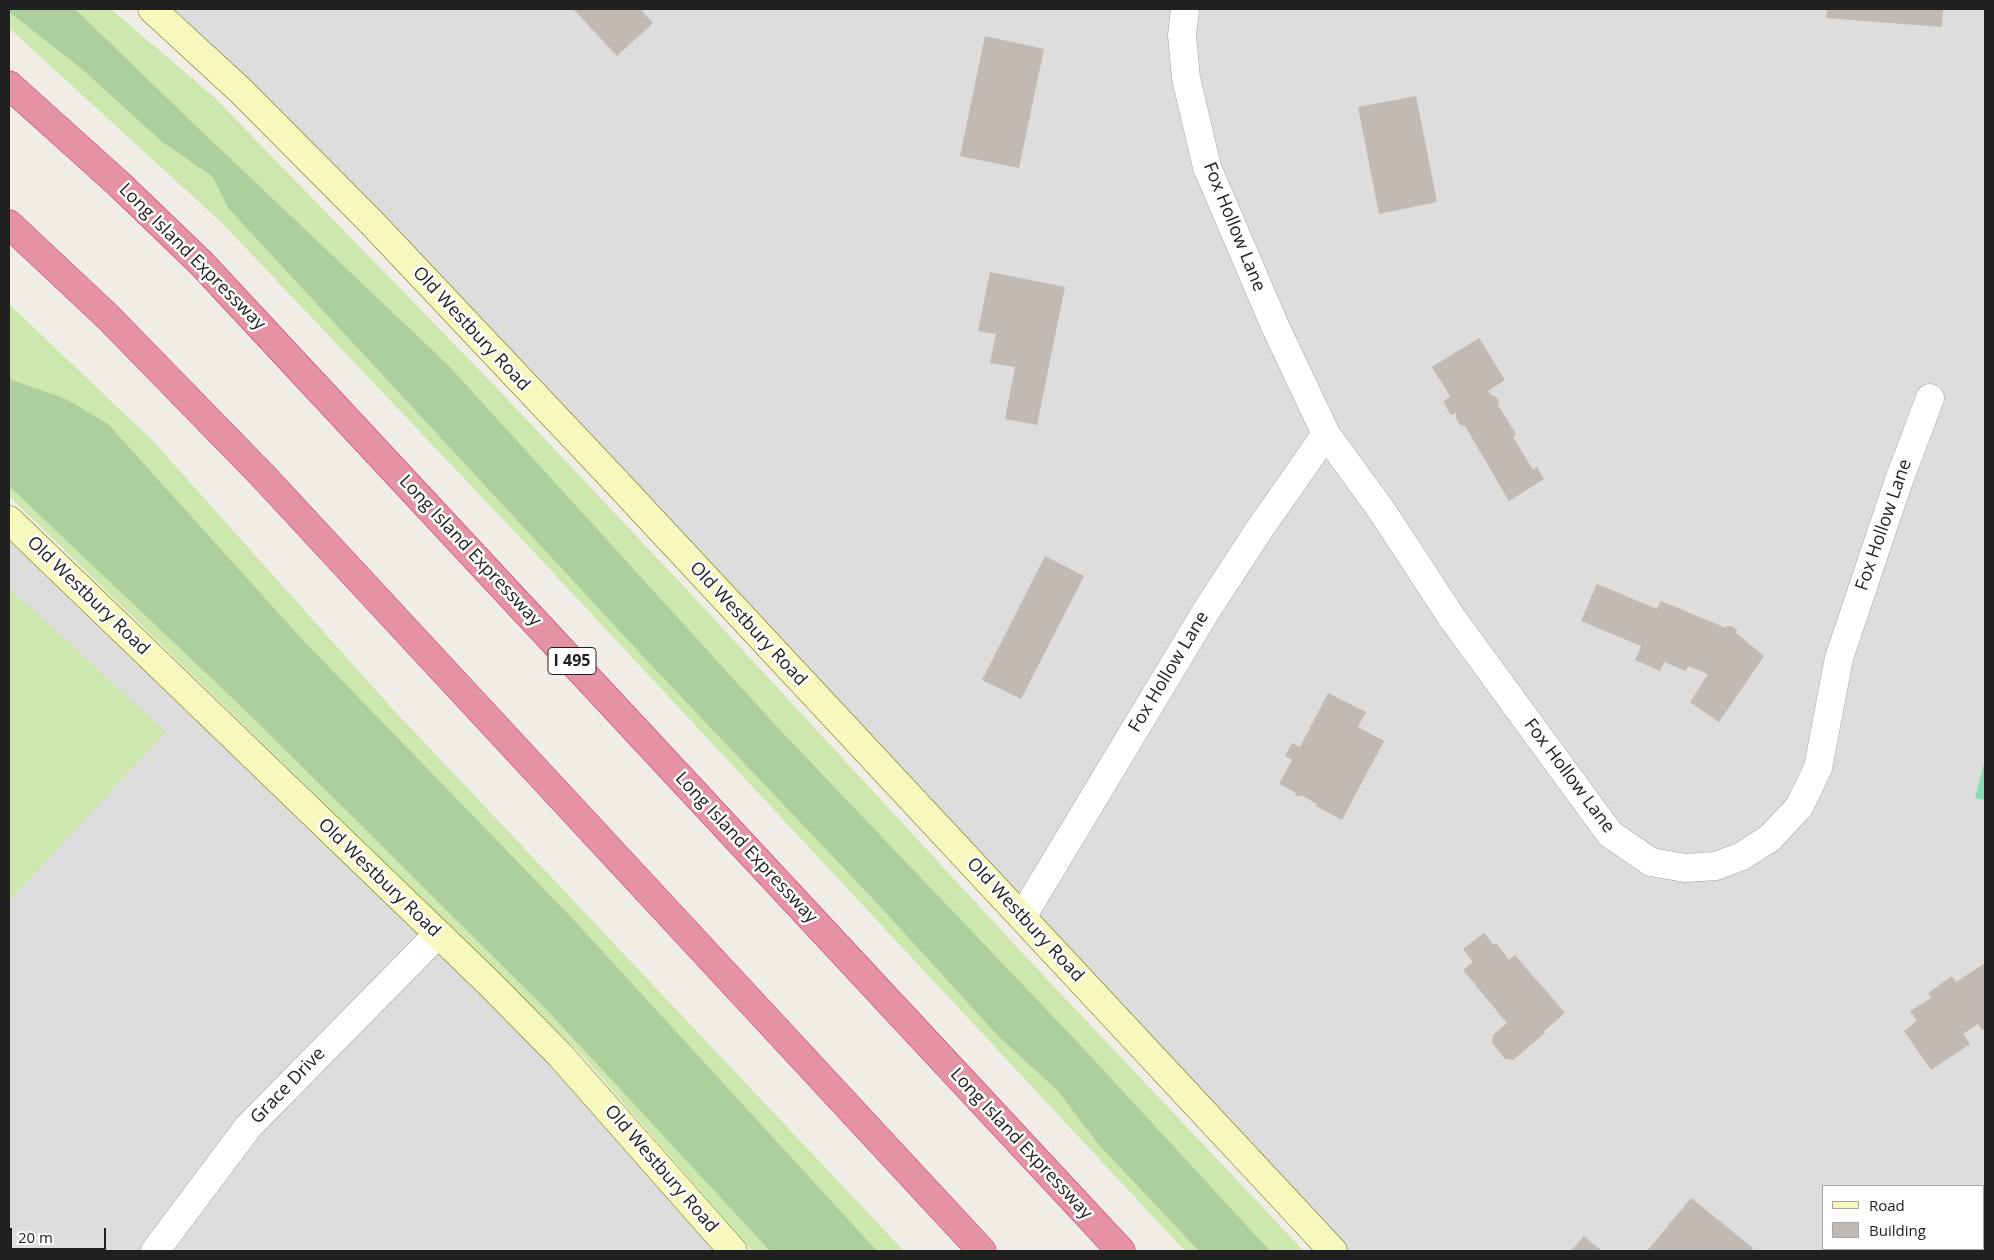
<!DOCTYPE html>
<html>
<head>
<meta charset="utf-8">
<style>
	body { margin:0 }
	#map { position:relative; width:1994px; height:1260px; overflow:hidden; background:#f0ede7; font-family:"Open Sans",sans-serif }
	canvas { display:block }
	.frame { position:absolute; inset:0; border:10px solid #202020; pointer-events:none }
	.legend { position:absolute; left:1822px; top:1185px; width:162px; height:65px; box-sizing:border-box; background:#fff; border:1px solid #a6a6a6; margin:0; padding:6px 9px; list-style:none; font-size:15px; color:#202020 }
	.legend li { display:flex; align-items:center; gap:10px; height:25px }
	.legend b { width:25px; border:1px solid #a6a6a6 }
	.scale { position:absolute; left:10px; top:1228px; width:96px; height:22px; box-sizing:border-box; border:2px solid #202020; border-top:0; padding-left:6px; font-size:15px; line-height:18px; white-space:nowrap; color:#202020; -webkit-text-stroke:4px #fff; paint-order:stroke }
</style>
</head>
<body>
<div id="map">
<canvas width="1994" height="1260"></canvas>
<div class="frame"></div>
<ul class="legend">
<li><b style="height:6px;background:#f7f8be"></b>Road</li>
<li><b style="height:14px;background:#c1b9b3"></b>Building</li>
</ul>
<div class="scale">20 m</div>
</div>
<script>
const ctx = document.querySelector('canvas').getContext('2d');
ctx.lineJoin = 'round';
function fillPath(path, color) {
  ctx.fillStyle = color;
  ctx.fill(path, 'evenodd');
}
function toPath(rows) {
  const path = new Path2D();
  for (const r of rows) {
    path.moveTo(r[0], r[1]);
    for (let i = 2; i < r.length; i += 2) path.lineTo(r[i], r[i + 1]);
  }
  return path;
}
function stroke(path, color, width, dash) {
  ctx.strokeStyle = color;
  ctx.lineWidth = width;
  ctx.lineCap = dash ? 'butt' : 'round';
  ctx.setLineDash(dash || []);
  ctx.stroke(path);
}
function write(font, color, halo, rows, align = 'center') {
  ctx.font = font + ' "Open Sans",sans-serif';
  ctx.lineWidth = 5;
  ctx.setLineDash([]);
  ctx.textBaseline = 'middle';
  ctx.strokeStyle = halo;
  ctx.fillStyle = color;
  for (const [text, x, y, turn = 0] of rows) {
    ctx.save();
    ctx.translate(x, y);
    ctx.rotate((+turn || 0) * Math.PI / 180);
    ctx.textAlign = isNaN(turn) ? turn : align;
    if (halo) ctx.strokeText(text, 0, 0);
    ctx.fillText(text, 0, 0);
    ctx.restore();
  }
}
const residential = toPath([
	[152,9,1985,9,1985,1251,1333,1251],
	[1823,1186,1983,1186,1983,1249,1823,1249],
	[9,520,283,784,733,1251,9,1251]
]);
const grass = toPath([
	[9,9,111,9,215,98,494,385,691,594,1027,958,1304,1251,1185,1251,531,549,223,224,9,28],
	[9,304,153,441,390,706,904,1251,752,1251,583,1056,9,496],
	[9,588,166,732,9,902]
]);
const forest = toPath([
	[9,9,75,9,196,126,448,365,779,729,1084,1049,1270,1251,1199,1251,1099,1145,1057,1090,999,1037,875,901,652,666,228,208,213,177,161,141,82,69,9,12],
	[9,377,12,380,66,399,108,424,299,636,572,918,877,1251,770,1251,547,1010,249,714,9,486]
]);
const pitch = toPath([
	[1985,760,1985,800,1975,798]
]);
const building = toPath([
	[573,9,640,9,653,23,617,56],
	[1827,9,1943,9,1942,27,1826,18],
	[985,36,1044,49,1019,168,960,156],
	[1416,96,1437,202,1379,214,1358,107],
	[990,272,1065,287,1037,425,1005,419,1015,367,990,363,996,334,978,331],
	[1479,338,1505,380,1488,391,1491,395,1495,396,1499,401,1498,405,1516,434,1513,437,1533,470,1537,467,1544,479,1509,501,1465,426,1460,425,1456,418,1456,413,1451,415,1443,402,1450,396,1432,367],
	[1045,556,1084,576,1021,699,982,680],
	[1597,584,1657,609,1661,601,1726,628,1727,626,1733,627,1737,630,1736,633,1764,656,1719,722,1690,702,1708,674,1688,666,1686,671,1664,662,1660,671,1635,660,1641,646,1581,621],
	[1328,693,1366,712,1358,727,1384,741,1342,820,1316,806,1317,804,1301,795,1300,797,1295,795,1296,793,1279,784,1292,760,1285,756,1292,743,1300,747],
	[1484,933,1494,945,1496,943,1509,960,1515,955,1565,1013,1544,1031,1545,1033,1513,1060,1505,1059,1492,1043,1493,1035,1507,1023,1463,970,1473,962,1463,949],
	[1985,963,1985,1029,1982,1030,1978,1024,1963,1034,1970,1044,1931,1070,1904,1031,1917,1021,1910,1011,1931,998,1928,993,1952,976,1956,982],
	[1691,1198,1753,1248,1751,1251,1647,1251],
	[1584,1236,1602,1251,1571,1251]
]);
const minor = toPath([
	[1185,9,1182,35,1186,78,1207,167,1275,326,1326,434,1382,511,1452,618,1610,834,1651,862,1685,868,1716,866,1742,856,1770,838,1799,807,1818,768,1839,658,1898,483,1930,398],
	[1022,917,1208,608,1259,530,1326,434],
	[155,1251,248,1127,438,934]
]);
const secondary = toPath([
	[152,9,241,91,373,224,608,473,1333,1251],
	[9,520,489,983,560,1055,733,1251]
]);
const motorway = toPath([
	[9,85,120,185,202,264,1121,1251],
	[9,224,108,317,264,477,982,1251]
]);
const shields = [
	[572,661,48]
];
const shieldNames = [
	["I 495",572,661]
];
const streetNames = [
	["Fox Hollow Lane",1234,227,68],
	["Long Island Expressway",192,257,45],
	["Old Westbury Road",471,329,47],
	["Fox Hollow Lane",1884,525,-71],
	["Long Island Expressway",470,551,47],
	["Old Westbury Road",88,596,44],
	["Old Westbury Road",748,624,47],
	["Fox Hollow Lane",1169,672,-59],
	["Fox Hollow Lane",1569,776,53],
	["Long Island Expressway",746,848,47],
	["Old Westbury Road",379,878,44],
	["Old Westbury Road",1025,920,47],
	["Grace Drive",288,1086,-46],
	["Long Island Expressway",1021,1144,47],
	["Old Westbury Road",661,1169,49]
];
fillPath(residential, '#dedddd');
fillPath(grass, '#cde8af');
fillPath(forest, '#adce9d');
fillPath(pitch, '#88dcb9');
fillPath(building, '#c1b9b3');
stroke(minor, '#a4a4a4', 29);
stroke(secondary, '#6e7609', 29);
stroke(motorway, '#d62d6d', 29);
stroke(minor, '#fff', 28);
stroke(secondary, '#f7f8be', 28);
stroke(motorway, '#e592a4', 28);
for (const [x, y, w] of shields) {
  const box = new Path2D();
  box.roundRect(x - w / 2, y - 13.5, w, 27, 4);
  ctx.fillStyle = '#fff';
  ctx.fill(box);
  stroke(box, '#202020', 1);
}
write('bold 16px', '#202020', null, shieldNames);
write('18px', '#202020', '#fff', streetNames);
</script>
</body>
</html>
